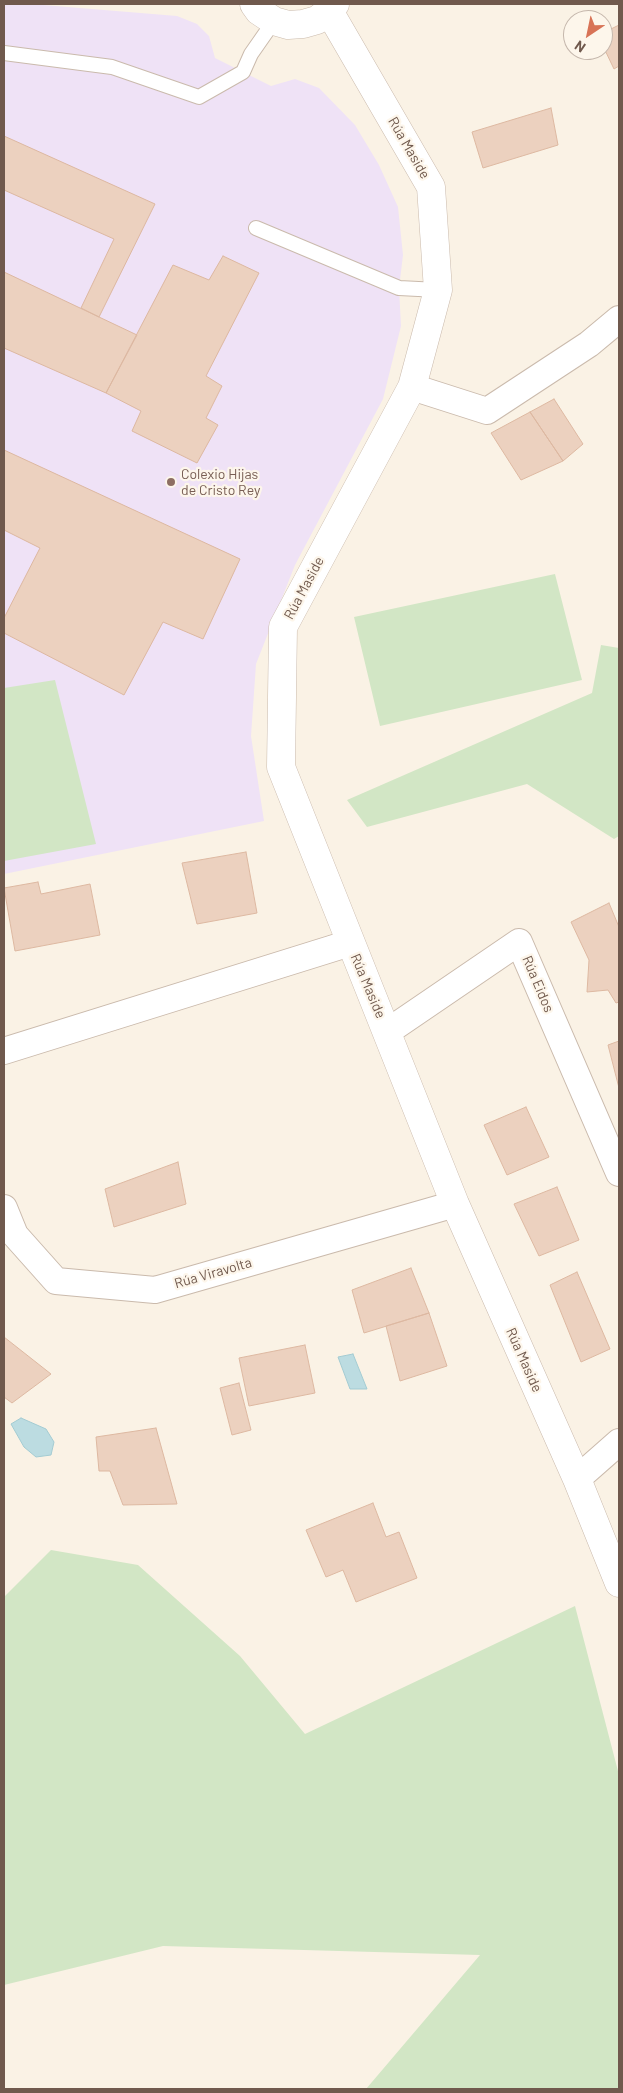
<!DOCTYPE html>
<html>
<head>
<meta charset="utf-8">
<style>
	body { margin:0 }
	#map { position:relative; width:623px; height:2093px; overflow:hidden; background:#faf2e5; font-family:Barlow,sans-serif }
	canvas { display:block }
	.frame { position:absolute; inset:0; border:5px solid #70594d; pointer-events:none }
	.north { position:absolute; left:563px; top:10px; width:50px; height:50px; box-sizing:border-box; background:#fdf6eb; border:1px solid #c5b7ac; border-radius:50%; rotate:214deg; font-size:14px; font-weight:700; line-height:20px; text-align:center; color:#70594d }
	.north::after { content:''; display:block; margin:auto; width:18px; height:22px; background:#d87356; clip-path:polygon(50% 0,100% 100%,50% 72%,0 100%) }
</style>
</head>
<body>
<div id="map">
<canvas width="623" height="2093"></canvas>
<div class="frame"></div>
<div class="north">N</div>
</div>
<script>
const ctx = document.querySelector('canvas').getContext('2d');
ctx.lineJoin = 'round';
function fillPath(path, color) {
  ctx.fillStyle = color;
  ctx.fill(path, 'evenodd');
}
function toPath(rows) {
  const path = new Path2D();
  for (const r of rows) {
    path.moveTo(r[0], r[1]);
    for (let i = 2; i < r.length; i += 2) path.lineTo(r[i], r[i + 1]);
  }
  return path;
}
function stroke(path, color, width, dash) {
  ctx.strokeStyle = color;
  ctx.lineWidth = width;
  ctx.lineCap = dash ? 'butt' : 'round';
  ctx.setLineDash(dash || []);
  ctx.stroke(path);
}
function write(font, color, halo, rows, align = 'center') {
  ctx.font = font + ' Barlow,sans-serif';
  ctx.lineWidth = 4.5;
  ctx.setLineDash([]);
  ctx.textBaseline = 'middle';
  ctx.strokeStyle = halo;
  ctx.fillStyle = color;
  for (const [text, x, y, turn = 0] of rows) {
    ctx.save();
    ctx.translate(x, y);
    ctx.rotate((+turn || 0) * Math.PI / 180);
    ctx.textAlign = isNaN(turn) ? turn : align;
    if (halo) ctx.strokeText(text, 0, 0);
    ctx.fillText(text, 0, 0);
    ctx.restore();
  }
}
const education = toPath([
	[4,4,31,4,177,16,197,24,209,36,215,58,271,86,295,79,319,88,355,125,379,165,398,207,403,255,399,288,401,326,383,399,295,565,256,664,251,736,264,821,4,874]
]);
const green = toPath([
	[555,574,582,680,380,726,354,617],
	[601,645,619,648,619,836,614,839,527,784,367,827,347,800,592,693],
	[55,680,96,844,4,861,4,688],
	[51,1550,138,1565,240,1656,305,1734,575,1606,619,1775,619,2089,366,2089,480,1955,163,1946,4,1985,4,1597]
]);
const water = toPath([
	[353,1354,367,1389,350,1389,338,1357,353,1354],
	[21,1418,46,1429,54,1442,51,1455,36,1457,24,1447,11,1424,21,1418]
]);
const building = toPath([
	[619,25,619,66,614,69,603,46,603,33,619,25],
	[551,108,558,145,483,168,472,132,551,108],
	[4,136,155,204,99,317,81,308,114,239,4,190,4,136],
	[223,256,259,273,206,376,222,386,206,418,218,425,197,463,132,431,141,411,106,393,173,265,209,280,223,256],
	[4,272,137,335,106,393,4,348,4,272],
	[554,399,583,444,563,461,530,412,554,399],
	[530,412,563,461,521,480,491,433,530,412],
	[4,450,240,559,203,639,163,622,124,695,4,633,4,618,40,548,4,530,4,450],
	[246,852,257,913,197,924,182,863,246,852],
	[38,882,41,894,90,884,100,935,15,951,4,888,38,882],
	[609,903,619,927,619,1002,616,1003,608,990,587,992,589,960,571,922,609,903],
	[619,1041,619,1088,608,1045,619,1041],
	[526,1107,549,1157,507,1175,484,1125,526,1107],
	[178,1162,186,1204,114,1227,105,1189,178,1162],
	[557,1187,579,1240,539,1256,514,1204,557,1187],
	[411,1268,429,1313,364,1333,352,1290,411,1268],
	[577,1272,610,1349,581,1362,550,1285,577,1272],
	[429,1313,447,1366,400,1381,386,1326,429,1313],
	[4,1337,51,1374,12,1403,4,1397,4,1337],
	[305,1345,315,1393,249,1406,239,1358,305,1345],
	[239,1383,251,1430,232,1435,220,1388,239,1383],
	[156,1428,177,1504,123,1505,110,1471,99,1471,96,1437,156,1428],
	[373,1503,386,1537,399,1532,417,1578,356,1602,343,1570,326,1577,306,1530,373,1503]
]);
const service = toPath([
	[4,53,112,67,199,97,243,72,251,54,274,21],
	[256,228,399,288,438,290]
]);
const minor = toPath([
	[412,387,487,411,589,344,619,319],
	[387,1032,519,942,619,1173],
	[4,1051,350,943],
	[4,1208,15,1235,56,1281,155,1290,455,1204],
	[577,1479,619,1442]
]);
const tertiary = toPath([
	[254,4,259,11,274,21,288,25,303,24,317,20,329,11,335,4],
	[329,11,431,187,438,290,412,387,283,627,281,767,455,1204,577,1479,619,1583]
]);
const markers = [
	[171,482,5,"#8d6e63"]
];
const streetNames = [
	["Rúa Maside",409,148,60],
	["Rúa Maside",304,588,-62],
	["Rúa Eidos",538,984,67],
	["Rúa Maside",368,986,67],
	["Rúa Viravolta",213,1273,-16],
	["Rúa Maside",524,1360,66]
];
const educationNames = [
	["Colexio Hijas",181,474],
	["de Cristo Rey",181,490]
];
fillPath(education, '#efe2f6');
fillPath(green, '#d2e6c5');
fillPath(water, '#bcdce1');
stroke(water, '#a3cbd2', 1);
fillPath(building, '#ecd1bf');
stroke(building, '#ddb8a1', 1);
stroke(service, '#cabaac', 16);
stroke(minor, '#cabaac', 28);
stroke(tertiary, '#cabaac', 29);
stroke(service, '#fff', 14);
stroke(minor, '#fff', 26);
stroke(tertiary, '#fff', 28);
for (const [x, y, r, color] of markers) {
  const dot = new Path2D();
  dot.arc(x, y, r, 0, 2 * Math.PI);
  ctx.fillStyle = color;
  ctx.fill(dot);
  stroke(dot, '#fdf6eb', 2);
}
write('14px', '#70594d', '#fdf6eb', streetNames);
write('14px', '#785e54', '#fdf6eb', educationNames, 'left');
</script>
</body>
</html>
